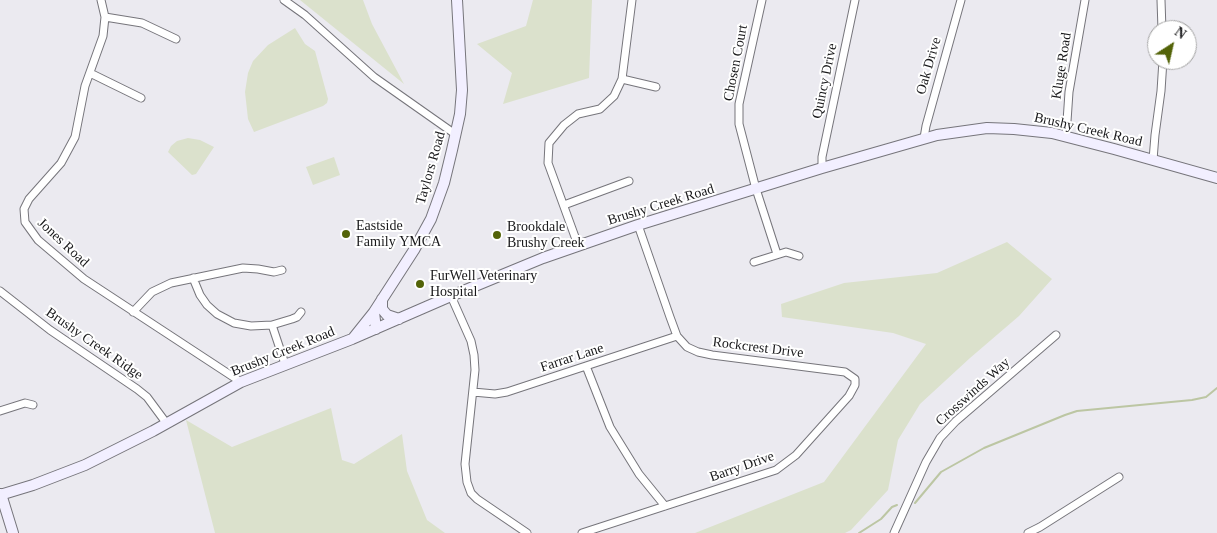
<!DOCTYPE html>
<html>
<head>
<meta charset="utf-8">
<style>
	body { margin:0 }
	#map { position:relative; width:1217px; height:533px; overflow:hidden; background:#ebeaf0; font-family:"Times New Roman",serif }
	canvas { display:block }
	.north { position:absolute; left:1147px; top:20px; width:50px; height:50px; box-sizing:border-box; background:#fff; border:1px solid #a3a3a3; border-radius:50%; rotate:35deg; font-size:14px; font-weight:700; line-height:20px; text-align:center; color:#18181a }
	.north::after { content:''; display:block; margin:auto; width:18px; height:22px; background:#536308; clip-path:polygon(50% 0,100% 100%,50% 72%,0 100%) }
</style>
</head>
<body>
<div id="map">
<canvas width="1217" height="533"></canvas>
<div class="north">N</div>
</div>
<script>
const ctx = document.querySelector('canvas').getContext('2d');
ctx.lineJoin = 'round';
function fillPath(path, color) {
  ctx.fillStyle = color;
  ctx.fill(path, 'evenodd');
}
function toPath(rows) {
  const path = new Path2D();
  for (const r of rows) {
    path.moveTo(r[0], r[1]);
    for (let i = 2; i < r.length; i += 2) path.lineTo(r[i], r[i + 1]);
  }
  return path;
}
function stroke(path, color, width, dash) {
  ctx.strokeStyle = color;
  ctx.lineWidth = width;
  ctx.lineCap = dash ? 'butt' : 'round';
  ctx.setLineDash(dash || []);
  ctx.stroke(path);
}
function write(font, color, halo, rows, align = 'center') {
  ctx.font = font + ' "Times New Roman",serif';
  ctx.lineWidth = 4;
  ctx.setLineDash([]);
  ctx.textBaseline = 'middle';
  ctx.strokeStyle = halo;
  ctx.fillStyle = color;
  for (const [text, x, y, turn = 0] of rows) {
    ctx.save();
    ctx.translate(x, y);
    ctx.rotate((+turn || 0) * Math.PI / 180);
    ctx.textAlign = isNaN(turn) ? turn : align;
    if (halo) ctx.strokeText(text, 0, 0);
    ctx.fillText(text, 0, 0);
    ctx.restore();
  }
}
const green = toPath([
	[300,0,363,0,372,24,404,84],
	[533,0,592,0,589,78,503,104,512,73,477,44,526,26],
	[295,28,305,44,315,51,328,99,327,103,323,106,254,132,248,119,245,92,248,73,253,61,268,45],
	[188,138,200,140,214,147,196,174,192,175,168,152,171,146,177,141],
	[334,157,340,175,313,185,306,167],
	[1007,242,1052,279,1019,316,970,358,920,404,898,440,888,490,851,530,845,533,695,533,824,482,926,344,893,333,782,317,781,304,844,283,937,273],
	[331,408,342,460,354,464,402,434,407,471,427,520,445,533,215,533,186,420,232,447]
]);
const stream = toPath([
	[915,503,941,472,984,448,1065,415,1077,411,1192,400,1206,397,1217,388],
	[859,533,881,519,892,507,897,505]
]);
const street = toPath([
	[101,0,105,17,103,36,85,86,75,137,61,163,29,199,24,209,25,222,38,240,84,279,241,382],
	[284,0,305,15,374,77,455,134],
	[762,0,739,104,739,124,756,189,777,254],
	[1161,0,1162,30],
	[105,17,142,23,176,39],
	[90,73,141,98],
	[622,79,656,87],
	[1066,136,1069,92,1085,0],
	[924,138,926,126,961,0],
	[1153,160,1155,135,1161,91,1163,60],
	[822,168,822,157,855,0],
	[564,205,629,181],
	[578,245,548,163,549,143,564,125,578,114,600,109,614,96,622,79,632,0],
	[754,262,786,252,799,256],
	[193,278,200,295,207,305,217,314,234,323,251,326,272,325,292,319,297,317,301,312],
	[0,291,50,330,137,389,147,397,167,424],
	[451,296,471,341,474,355,475,370,465,464,467,482,471,493,477,499,527,533],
	[133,312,152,292,171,283,243,268,258,269,274,272,282,270],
	[272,325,285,364],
	[586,366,610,427,639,474,665,506],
	[473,392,495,394,507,392,677,336],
	[0,411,25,403,33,405],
	[582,533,776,470,796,455,849,396,855,385,855,379,845,372,712,355,698,352,687,347,677,336,670,317,638,225],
	[894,533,926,462,940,438,956,421,1056,335],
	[1028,533,1040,527,1119,477]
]);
const secondary = toPath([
	[382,299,382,309,387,315,399,319],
	[376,329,374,312,414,250,431,219,444,183,452,150,460,114,462,90,457,0],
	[354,337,374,312],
	[1,494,13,533],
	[0,495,33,485,85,465,153,431,241,382,352,339,451,296,543,258,638,225,822,168,937,135,987,128,1014,129,1052,133,1114,149,1217,178]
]);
const markers = [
	[346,234,5,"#536308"],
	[497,235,5,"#536308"],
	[420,284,5,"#536308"]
];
const streetNames = [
	["Chosen Court",736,63,-79],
	["Oak Drive",929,66,-74],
	["Kluge Road",1062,66,-81],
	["Quincy Drive",825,81,-78],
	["Brushy Creek Road",1088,130,13],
	["Taylors Road",431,168,-74],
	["Brushy Creek Road",661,205,-17],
	["Jones Road",63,243,43],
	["Brushy Creek Ridge",94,344,35],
	["Rockcrest Drive",758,348,7],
	["Brushy Creek Road",283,352,-22],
	["Farrar Lane",572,358,-18],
	["Crosswinds Way",973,392,-42],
	["Barry Drive",742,467,-19]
];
const poiNames = [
	["Eastside",356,226],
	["Family YMCA",356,242],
	["Brookdale",507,227],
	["Brushy Creek",507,243],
	["FurWell Veterinary",430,276],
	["Hospital",430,292]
];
fillPath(green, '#dbe1cc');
stroke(stream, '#bcc6a3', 2);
stroke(street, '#76757b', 9);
stroke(secondary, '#76757b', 12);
stroke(street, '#fff', 7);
stroke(secondary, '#f2efff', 10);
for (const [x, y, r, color] of markers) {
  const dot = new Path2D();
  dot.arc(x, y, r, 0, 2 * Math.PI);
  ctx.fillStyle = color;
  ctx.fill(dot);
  stroke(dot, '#fff', 2);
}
write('14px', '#18181a', '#fff', streetNames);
write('14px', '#18181a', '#fff', poiNames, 'left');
</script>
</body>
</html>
